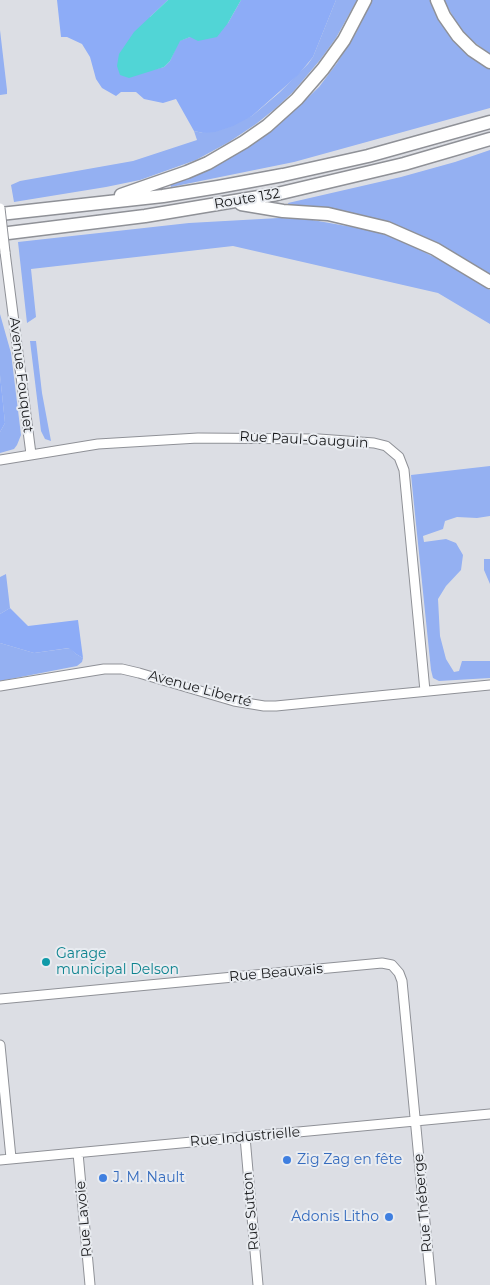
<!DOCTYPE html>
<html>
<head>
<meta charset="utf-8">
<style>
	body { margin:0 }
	canvas { display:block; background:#dcdee4 }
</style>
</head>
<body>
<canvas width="490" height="1285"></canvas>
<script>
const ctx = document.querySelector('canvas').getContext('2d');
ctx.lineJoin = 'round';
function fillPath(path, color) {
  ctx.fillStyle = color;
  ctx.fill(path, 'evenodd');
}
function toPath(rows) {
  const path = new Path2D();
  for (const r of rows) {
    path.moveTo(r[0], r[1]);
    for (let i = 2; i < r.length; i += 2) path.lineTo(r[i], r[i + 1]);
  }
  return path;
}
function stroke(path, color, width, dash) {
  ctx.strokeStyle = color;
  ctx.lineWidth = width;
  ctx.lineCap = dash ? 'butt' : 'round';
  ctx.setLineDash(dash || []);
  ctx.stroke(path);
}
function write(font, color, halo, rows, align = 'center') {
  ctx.font = font + ' Montserrat,sans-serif';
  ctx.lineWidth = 4;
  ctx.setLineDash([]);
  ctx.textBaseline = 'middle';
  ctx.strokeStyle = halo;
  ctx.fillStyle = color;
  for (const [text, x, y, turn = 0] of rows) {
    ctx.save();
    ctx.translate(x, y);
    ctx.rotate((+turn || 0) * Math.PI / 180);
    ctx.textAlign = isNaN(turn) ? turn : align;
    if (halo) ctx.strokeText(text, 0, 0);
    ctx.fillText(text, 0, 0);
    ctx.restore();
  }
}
const green = toPath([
	[336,0,357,0,336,38,320,60,293,92,276,108,256,124,229,142,196,160,140,180,106,187,14,202,11,185,20,181,133,161,197,140,194,131,203,133,252,116,279,93,308,64,313,57],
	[372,0,432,0,435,9,450,35,471,57,490,68,490,108,294,162,171,187,170,183,211,167,241,151,269,132,297,108,319,87,337,63,356,33],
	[444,0,490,0,490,54,470,39,457,24],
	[0,30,7,90,7,94,0,95],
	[490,150,490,276,424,237,393,224,361,215,289,206,288,203,401,177,455,162],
	[279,218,307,219,369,230,398,239,446,263,490,290,490,324,438,293,233,246,31,269,36,317,27,323,18,242,189,223],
	[0,314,11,353,21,435,17,445,14,449,0,453,0,432,5,423,0,375],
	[30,341,36,341,42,393,51,441,45,439,41,431],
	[490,466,490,516,477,518,457,517,445,521,443,529,423,536,424,542,446,539,456,543,463,555,461,570,446,586,438,599,440,636,446,659,454,672,459,671,462,661,490,661,490,678,439,681,433,678,431,670,411,475],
	[484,559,490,559,490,584,484,570],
	[6,574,10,608,0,614,0,577],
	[0,643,34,653,70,648,76,654,83,658,82,662,77,666,0,681]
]);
const forest = toPath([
	[57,0,168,0,150,17,151,70,164,67,170,61,179,41,228,23,241,0,336,0,313,57,298,75,252,116,233,126,215,132,203,133,194,131,176,99,163,103,144,99,136,92,121,92,116,96,102,88,96,79,90,57,82,44,67,37,61,37],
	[0,375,5,423,0,432],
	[10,608,28,626,78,620,83,658,76,654,69,648,34,653,0,643,0,614]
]);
const water = toPath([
	[168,0,241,0,228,23,217,37,198,41,190,37,180,41,170,61,164,67,129,78,120,75,117,66,119,54,134,32]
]);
const minor = toPath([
	[5,252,31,454],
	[0,460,98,444,198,438,319,439,374,443,386,446,399,457,404,470,425,691],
	[0,686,104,669,122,669,139,673,234,701,264,706,276,706,490,685],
	[0,999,382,963,392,965,399,973,402,981,431,1285],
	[0,1045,11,1158],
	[245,1137,258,1285],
	[78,1153,90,1285],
	[0,1160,490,1114]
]);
const highway = toPath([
	[437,0,444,16,458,36,472,50,490,62],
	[121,195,187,172,208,163,244,142,267,126,297,99,323,69,344,40,365,0],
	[241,204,283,211,328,214,387,228,435,249,490,282],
	[0,214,163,196,218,187,283,175,368,156,490,122],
	[0,234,145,216,277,194,404,164,490,139]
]);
const minorBridge = toPath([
	[0,208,5,252]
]);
const markers = [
	[46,962,5,"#0f9aa8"],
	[287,1160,5,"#3f7fe0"],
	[103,1178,5,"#3f7fe0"],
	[389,1217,5,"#3f7fe0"]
];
const streetNames = [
	["Route 132",247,199,-10],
	["Avenue Fouquet",21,375,83],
	["Rue Paul-Gauguin",304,440,3],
	["Avenue Liberté",200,689,15],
	["Rue Beauvais",276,973,-5],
	["Rue Industrielle",245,1137,-5],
	["Rue Théberge",423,1203,-95],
	["Rue Sutton",251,1211,-95],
	["Rue Lavoie",84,1219,-95]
];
const cultureNames = [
	["Garage",56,954],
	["municipal Delson",56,970]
];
const shopNames = [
	["Zig Zag en fête",297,1160],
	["J. M. Nault",113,1178],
	["Adonis Litho",379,1217,"right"]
];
fillPath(green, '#94b0f2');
fillPath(forest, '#8dacf7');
fillPath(water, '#51d5d6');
stroke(minor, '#8f9197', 11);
stroke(highway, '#8f9197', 15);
stroke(minor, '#fff', 9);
stroke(highway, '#fff', 12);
stroke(minorBridge, '#8f9197', 11, []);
stroke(minorBridge, '#fff', 9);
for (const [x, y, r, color] of markers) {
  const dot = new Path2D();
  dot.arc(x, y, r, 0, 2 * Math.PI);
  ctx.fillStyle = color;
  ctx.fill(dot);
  stroke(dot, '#e9ecf1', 2);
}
write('14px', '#191a1c', '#e9ecf1', streetNames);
write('14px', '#0d838f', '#e9ecf1', cultureNames, 'left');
write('14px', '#366cbe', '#e9ecf1', shopNames, 'left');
</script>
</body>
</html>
